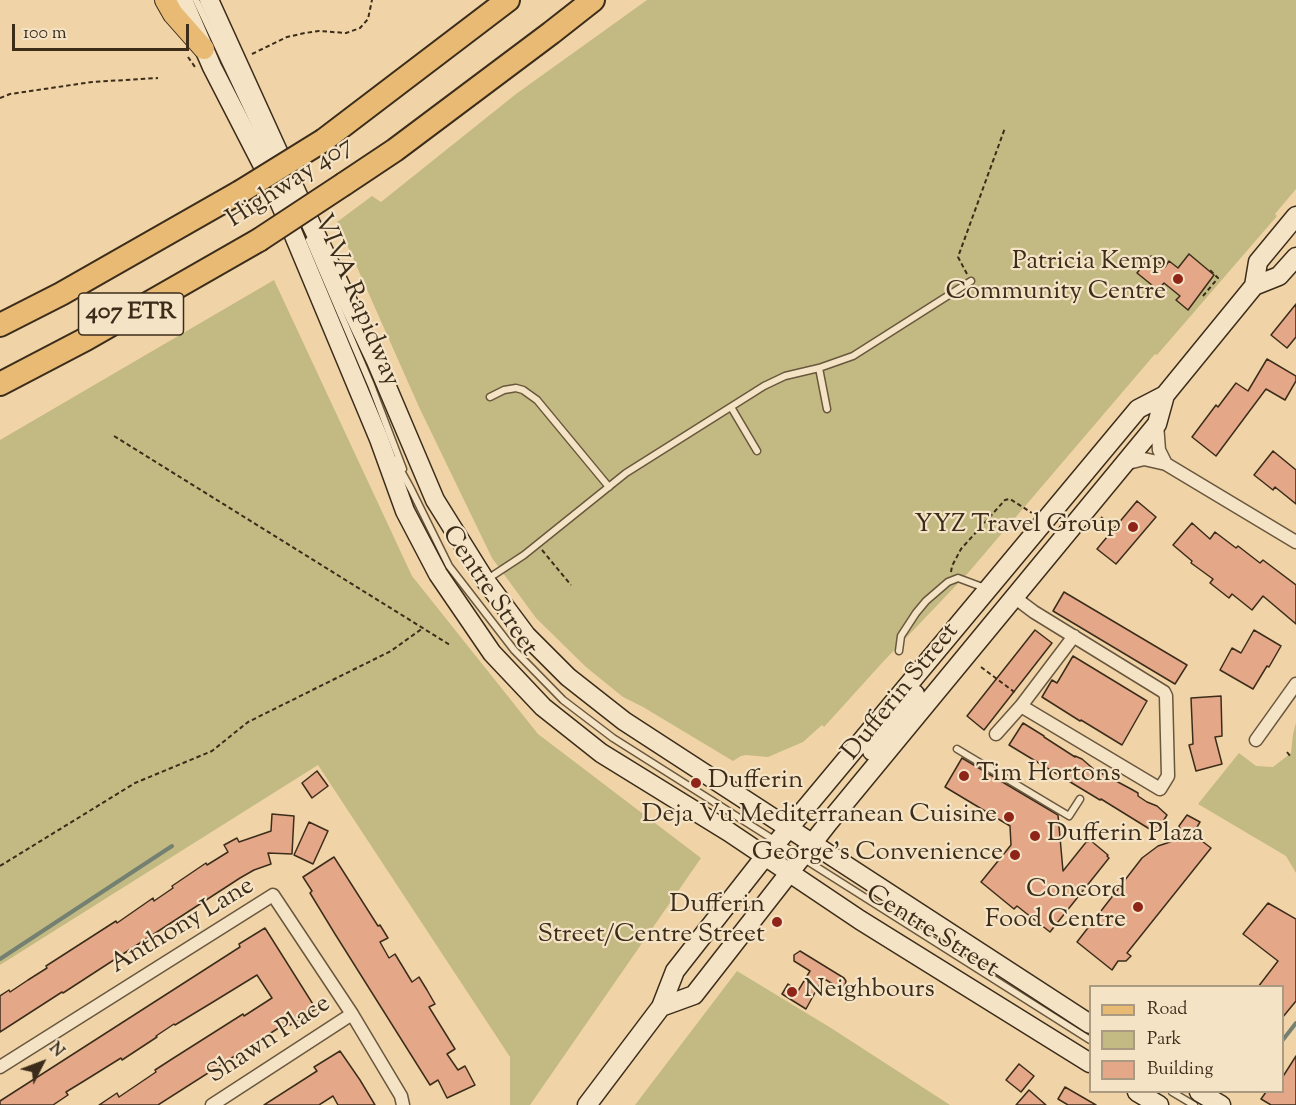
<!DOCTYPE html>
<html>
<head>
<meta charset="utf-8">
<style>
	body { margin:0 }
	#map { position:relative; width:1296px; height:1105px; overflow:hidden; background:#f0d4a7; font-family:"Sorts Mill Goudy",serif }
	canvas { display:block }
	.legend { position:absolute; left:1089px; top:985px; width:195px; height:108px; box-sizing:border-box; background:#f5e3c6; border:2px solid #ab9a82; margin:0; padding:8px 10px; list-style:none; font-size:18px; color:#3c2d1b }
	.legend li { display:flex; align-items:center; gap:12px; height:30px }
	.legend b { width:30px; border:2px solid #ab9a82 }
	.north { position:absolute; left:12px; top:1033px; width:60px; height:60px; -webkit-text-stroke:4px #f5e3c6; paint-order:stroke; rotate:48deg; font-size:16px; font-weight:700; line-height:24px; text-align:center; color:#3c2d1b }
	.north::after { content:''; display:block; margin:auto; width:21px; height:27px; background:#3c2d1b; clip-path:polygon(50% 0,100% 100%,50% 72%,0 100%) }
	.scale { position:absolute; left:12px; top:24px; width:177px; height:27px; box-sizing:border-box; border:3px solid #3c2d1b; border-top:0; padding-left:8px; font-size:18px; line-height:21px; white-space:nowrap; color:#3c2d1b; -webkit-text-stroke:4px #f5e3c6; paint-order:stroke }
</style>
</head>
<body>
<div id="map">
<canvas width="1296" height="1105"></canvas>
<ul class="legend">
<li><b style="height:8px;background:#e8ba74"></b>Road</li>
<li><b style="height:16px;background:#c2ba82"></b>Park</li>
<li><b style="height:16px;background:#e4a787"></b>Building</li>
</ul>
<div class="north">N</div>
<div class="scale">100 m</div>
</div>
<script>
const ctx = document.querySelector('canvas').getContext('2d');
ctx.lineJoin = 'round';
function fillPath(path, color) {
  ctx.fillStyle = color;
  ctx.fill(path, 'evenodd');
}
function toPath(rows) {
  const path = new Path2D();
  for (const r of rows) {
    path.moveTo(r[0], r[1]);
    for (let i = 2; i < r.length; i += 2) path.lineTo(r[i], r[i + 1]);
  }
  return path;
}
function stroke(path, color, width, dash) {
  ctx.strokeStyle = color;
  ctx.lineWidth = width;
  ctx.lineCap = dash ? 'butt' : 'round';
  ctx.setLineDash(dash || []);
  ctx.stroke(path);
}
function write(font, color, halo, rows, align = 'center') {
  ctx.font = font + ' "Sorts Mill Goudy",serif';
  ctx.lineWidth = 4.5;
  ctx.setLineDash([]);
  ctx.textBaseline = 'middle';
  ctx.strokeStyle = halo;
  ctx.fillStyle = color;
  for (const [text, x, y, turn = 0] of rows) {
    ctx.save();
    ctx.translate(x, y);
    ctx.rotate((+turn || 0) * Math.PI / 180);
    ctx.textAlign = isNaN(turn) ? turn : align;
    if (halo) ctx.strokeText(text, 0, 0);
    ctx.fillText(text, 0, 0);
    ctx.restore();
  }
}
const green = toPath([
	[647,0,1296,0,1296,189,1275,214,1277,216,1157,355,1155,354,968,573,881,664,824,727,822,725,803,742,768,757,746,755,741,756,733,761,643,707,623,697,586,667,536,618,492,558,419,407,337,222,372,196,381,202,516,94],
	[274,280,412,576,538,734,701,858,530,1105,510,1105,510,1057,318,765,0,965,0,440],
	[1296,723,1296,873,1286,856,1198,804,1239,753,1256,766,1273,767,1291,753,1293,734],
	[737,971,831,1028,950,1105,635,1105]
]);
const stream = toPath([
	[0,959,172,846],
	[1282,1041,1296,1023]
]);
const building = toPath([
	[1189,254,1214,275,1188,310,1176,300,1180,296,1164,283,1158,290,1137,273,1151,256,1165,267,1169,261,1178,268,1189,254],
	[1296,304,1296,337,1287,348,1271,335,1296,304],
	[1267,359,1296,376,1296,381,1285,400,1266,389,1216,456,1192,437,1216,405,1218,407,1236,383,1248,391,1267,359],
	[1273,451,1296,470,1296,504,1275,487,1273,490,1254,475,1273,451],
	[1137,501,1156,517,1116,564,1097,549,1137,501],
	[1192,523,1210,539,1215,532,1236,548,1238,546,1260,563,1263,560,1296,585,1296,624,1263,596,1252,610,1232,594,1229,598,1210,583,1213,579,1191,563,1192,561,1173,545,1192,523],
	[1064,592,1187,665,1175,684,1053,611,1064,592],
	[1035,630,1052,643,984,730,967,716,1035,630],
	[1254,630,1281,646,1269,667,1267,666,1253,689,1220,670,1232,648,1241,653,1254,630],
	[1073,656,1147,701,1122,745,1081,720,1080,721,1042,697,1052,680,1057,683,1073,656],
	[1221,696,1222,736,1215,737,1222,764,1196,771,1189,745,1193,744,1191,698,1221,696],
	[1023,723,1044,736,1044,737,1075,757,1075,756,1082,759,1097,772,1100,771,1101,773,1131,789,1138,793,1138,796,1147,802,1157,806,1167,815,1156,833,1101,799,1100,800,1009,745,1023,723],
	[962,758,1058,815,1063,871,1087,841,1088,842,1090,840,1108,855,1107,856,1109,858,1050,932,1017,906,1014,909,981,882,1011,845,1010,826,945,787,962,758],
	[317,771,328,786,312,798,302,783,317,771],
	[272,814,294,816,292,854,268,853,271,864,254,870,240,878,63,993,62,992,0,1032,0,996,9,990,10,992,28,980,47,968,46,966,116,921,117,923,153,898,154,901,173,888,172,886,206,863,207,865,228,852,224,845,237,838,239,842,271,831,272,814],
	[1187,815,1200,822,1193,834,1211,848,1127,953,1131,956,1126,961,1118,961,1112,970,1077,942,1142,858,1158,846,1170,842,1167,840,1181,831,1179,826,1187,815],
	[309,822,328,831,313,864,294,855,309,822],
	[334,857,378,926,380,925,388,938,380,942,389,958,395,954,412,982,419,977,427,990,435,1004,429,1007,455,1049,447,1054,458,1070,465,1066,475,1085,447,1098,438,1080,430,1085,335,934,310,893,312,891,303,877,334,857],
	[1268,903,1296,919,1296,1001,1282,1018,1282,987,1258,987,1278,961,1243,934,1268,903],
	[265,928,316,1009,290,1025,288,1022,158,1105,99,1105,117,1093,119,1097,156,1072,155,1070,172,1059,243,1014,244,1016,272,998,257,975,213,1002,175,1025,174,1024,156,1036,157,1037,122,1060,121,1058,84,1081,66,1092,68,1095,53,1105,0,1105,0,1101,240,947,239,944,265,928],
	[800,951,844,978,846,981,845,985,839,988,823,978,806,1009,782,994,788,984,798,991,810,971,794,961,794,955,800,951],
	[340,1051,360,1080,375,1105,338,1105,333,1096,319,1105,264,1105,317,1071,314,1067,340,1051],
	[1296,1056,1296,1105,1271,1105,1261,1099,1266,1092,1282,1092,1282,1078,1296,1056],
	[1019,1064,1034,1076,1021,1092,1006,1080,1019,1064],
	[1065,1087,1096,1105,1068,1105,1058,1099,1065,1087],
	[1029,1090,1046,1105,1016,1105,1029,1090]
]);
const path = toPath([
	[252,54,287,37,305,33,319,31,346,33,360,28,368,19,372,0],
	[188,57,195,67],
	[0,98,10,94,92,82,158,78],
	[967,274,958,257,1005,128],
	[1203,296,1218,278,1210,270],
	[114,436,450,645],
	[1101,517,1113,527],
	[542,550,571,585],
	[951,572,952,566,961,549,1005,500,1010,499,1032,513],
	[981,667,1017,694],
	[1287,752,1291,757],
	[0,866,135,783,212,751,248,722,391,651,423,628]
]);
const lane = toPath([
	[196,0,274,166],
	[278,175,295,212],
	[309,240,371,385,403,469],
	[819,368,827,409],
	[490,397,504,390,516,388,523,390,537,400,609,487],
	[731,407,757,451],
	[395,460,411,489,449,566,514,650,563,700,613,738,1090,1040],
	[486,580,524,555,626,473,764,386,785,376,819,368,853,356,971,281],
	[899,651,901,636,916,613,926,601,948,582,958,578,985,588],
	[957,749,1069,816,1080,799],
	[1172,1092,1194,1105]
]);
const street = toPath([
	[1157,424,1159,450,1166,464],
	[1124,464,1144,459,1166,464,1296,542],
	[1014,597,1034,612,1164,692,1166,696,1168,776,1160,789,1021,706],
	[996,734,1021,706,1074,636],
	[1256,740,1296,684],
	[0,1067,273,895,352,1014,401,1096,403,1105],
	[212,1105,352,1014]
]);
const secondary = toPath([
	[183,0,212,67,266,172,290,226,379,439,405,511,438,574,492,653,543,707,601,753,729,832,860,920,1090,1063],
	[209,0,311,224,376,361,435,500,485,580,526,635,568,677,624,721,1090,1024],
	[1254,286,1258,262,1296,216],
	[872,751,915,694],
	[661,1007,694,995,829,822,1157,424,1165,395],
	[1137,1092,1159,1105],
	[1199,1092,1221,1105],
	[587,1105,661,1007,675,971,759,864,1138,409,1165,395,1254,286,1279,276,1296,257]
]);
const primary = toPath([
	[165,0,173,14,204,49]
]);
const highway = toPath([
	[324,140,508,0],
	[344,184,395,150,551,33,593,0],
	[0,325,61,294,240,192],
	[0,384,86,339,259,240]
]);
const highwayBridge = toPath([
	[240,192,324,140],
	[259,240,344,184]
]);
const markers = [
	[1178,279,6,"#8f2418"],
	[1133,527,6,"#8f2418"],
	[964,776,6,"#8f2418"],
	[696,783,6,"#8f2418"],
	[1009,817,6,"#8f2418"],
	[1035,836,6,"#8f2418"],
	[1015,855,6,"#8f2418"],
	[1138,907,6,"#8f2418"],
	[777,922,6,"#8f2418"],
	[792,992,6,"#8f2418"]
];
const shields = [
	[131,314,105]
];
const shieldNames = [
	["407 ETR",131,314]
];
const streetNames = [
	["Highway 407",291,184,-33],
	["VIVA Rapidway",355,301,67],
	["Centre Street",488,592,56],
	["Dufferin Street",902,693,-51],
	["Anthony Lane",183,927,-31],
	["Centre Street",931,933,32],
	["Shawn Place",270,1041,-33]
];
const poiNames = [
	["Patricia Kemp",1166,264],
	["Community Centre",1166,294],
	["YYZ Travel Group",1121,527],
	["Tim Hortons",976,776,"left"],
	["Dufferin",708,783,"left"],
	["Deja Vu Mediterranean Cuisine",997,817],
	["Dufferin Plaza",1047,836,"left"],
	["George's Convenience",1003,855],
	["Concord",1126,892],
	["Food Centre",1126,922],
	["Dufferin",765,907],
	["Street/Centre Street",765,937],
	["Neighbours",804,992,"left"]
];
fillPath(green, '#c2ba82');
stroke(stream, '#748071', 4);
fillPath(building, '#e4a787');
stroke(building, '#3c2d1b', 1.5);
stroke(lane, '#69573e', 9);
stroke(street, '#69573e', 15);
stroke(secondary, '#3c2d1b', 21);
stroke(primary, '#3c2d1b', 22);
stroke(highway, '#3c2d1b', 26);
stroke(path, '#3c2d1b', 2, [4.5, 3]);
stroke(lane, '#f5e3c6', 6);
stroke(street, '#f5e3c6', 12);
stroke(secondary, '#f5e3c6', 18);
stroke(primary, '#e8ba74', 20);
stroke(highway, '#e8ba74', 22);
stroke(highwayBridge, '#3c2d1b', 26, []);
stroke(highwayBridge, '#e8ba74', 22);
for (const [x, y, r, color] of markers) {
  const dot = new Path2D();
  dot.arc(x, y, r, 0, 2 * Math.PI);
  ctx.fillStyle = color;
  ctx.fill(dot);
  stroke(dot, '#f5e3c6', 2);
}
for (const [x, y, w] of shields) {
  const box = new Path2D();
  box.roundRect(x - w / 2, y - 21, w, 42, 4.5);
  ctx.fillStyle = '#f5e3c6';
  ctx.fill(box);
  stroke(box, '#3c2d1b', 1.5);
}
write('bold 24px', '#3c2d1b', null, shieldNames);
write('26px', '#3c2d1b', '#f5e3c6', streetNames);
write('26px', '#3c2d1b', '#f5e3c6', poiNames, 'right');
</script>
</body>
</html>
